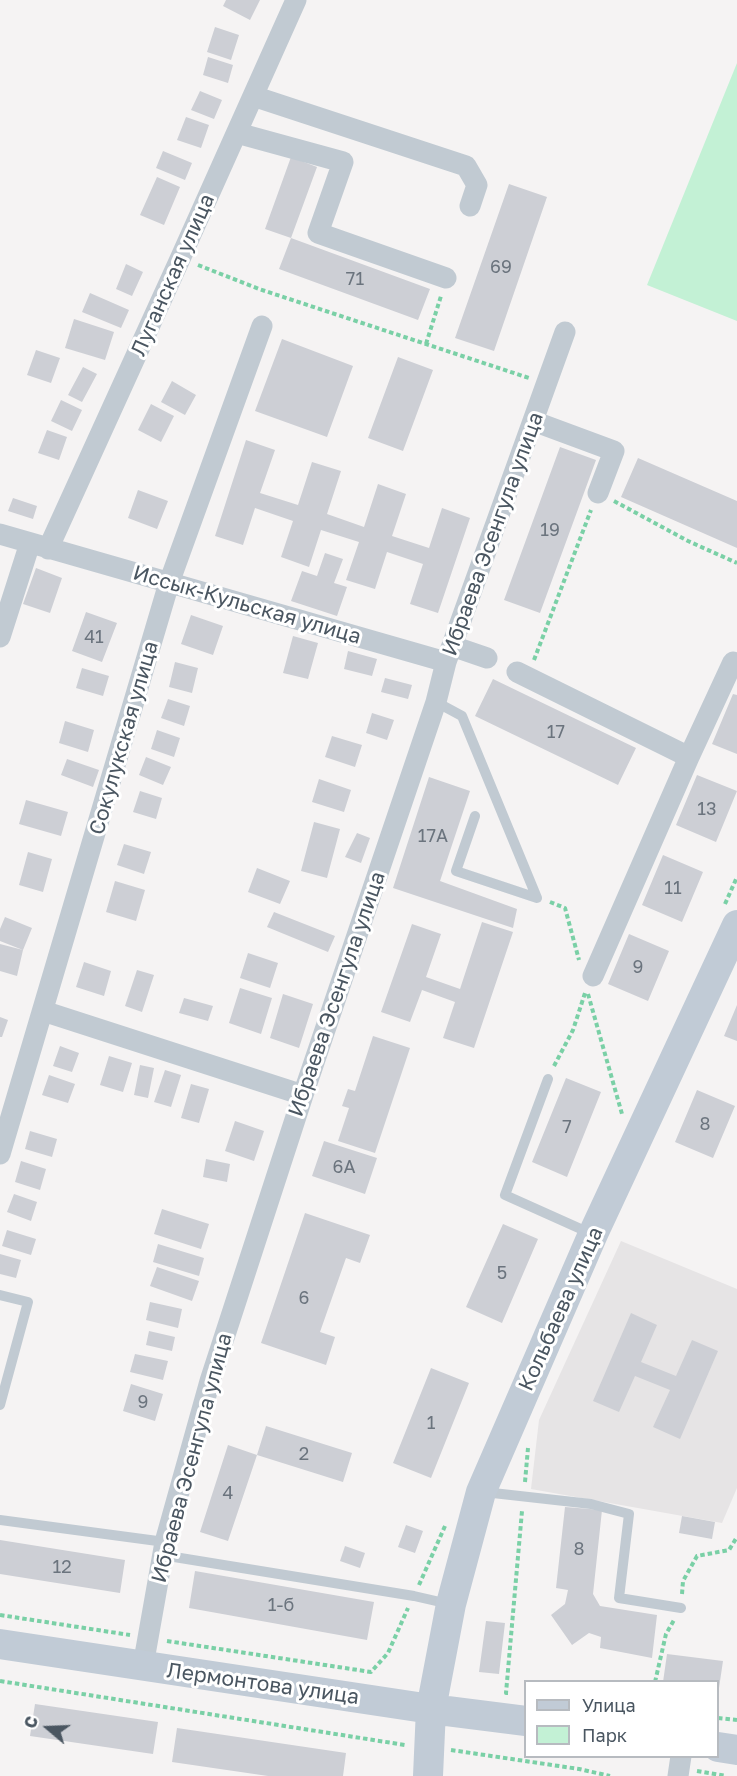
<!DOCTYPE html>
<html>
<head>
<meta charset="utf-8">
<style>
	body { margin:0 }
	#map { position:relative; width:737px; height:1776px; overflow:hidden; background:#f5f3f3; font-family:"Golos Text",sans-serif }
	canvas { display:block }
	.legend { position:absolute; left:524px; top:1680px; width:195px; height:78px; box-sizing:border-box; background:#fff; border:2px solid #b7bbc0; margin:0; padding:8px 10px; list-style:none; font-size:18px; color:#4a5661 }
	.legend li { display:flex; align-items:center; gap:12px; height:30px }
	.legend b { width:30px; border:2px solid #b7bbc0 }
	.north { position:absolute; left:18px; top:1698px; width:60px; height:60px; -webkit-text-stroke:4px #fff; paint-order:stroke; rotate:289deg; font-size:16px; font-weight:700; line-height:24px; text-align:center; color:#4a5661 }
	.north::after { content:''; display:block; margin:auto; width:21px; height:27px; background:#4a5661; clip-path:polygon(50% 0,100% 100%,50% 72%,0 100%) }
</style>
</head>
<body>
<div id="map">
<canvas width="737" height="1776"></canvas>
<ul class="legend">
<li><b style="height:8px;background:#c1cbd6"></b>Улица</li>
<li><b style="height:16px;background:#c3f1d5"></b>Парк</li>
</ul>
<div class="north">С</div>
</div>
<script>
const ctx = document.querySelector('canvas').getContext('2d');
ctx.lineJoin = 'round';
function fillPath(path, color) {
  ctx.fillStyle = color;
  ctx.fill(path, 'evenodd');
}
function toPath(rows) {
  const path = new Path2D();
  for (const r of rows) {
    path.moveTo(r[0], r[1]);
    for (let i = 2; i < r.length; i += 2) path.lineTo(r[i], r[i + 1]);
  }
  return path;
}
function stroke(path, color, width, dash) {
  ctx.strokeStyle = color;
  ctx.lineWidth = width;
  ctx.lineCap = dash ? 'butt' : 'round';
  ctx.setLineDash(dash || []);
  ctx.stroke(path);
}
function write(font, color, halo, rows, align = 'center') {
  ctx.font = font + ' "Golos Text",sans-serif';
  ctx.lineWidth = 6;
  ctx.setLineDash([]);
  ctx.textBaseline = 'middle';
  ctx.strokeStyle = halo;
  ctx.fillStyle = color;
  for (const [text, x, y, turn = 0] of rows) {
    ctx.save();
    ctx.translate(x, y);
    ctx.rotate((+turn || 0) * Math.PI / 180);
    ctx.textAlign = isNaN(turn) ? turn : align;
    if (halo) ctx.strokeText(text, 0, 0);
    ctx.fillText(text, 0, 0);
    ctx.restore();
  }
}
const education = toPath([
	[621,1241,737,1289,737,1488,722,1523,531,1489,539,1420]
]);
const green = toPath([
	[737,63,737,321,647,285]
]);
const building = toPath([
	[226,0,260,0,250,20,223,6],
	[215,27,239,35,231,60,207,52],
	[208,57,233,65,228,83,203,75],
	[200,91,222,100,214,119,191,110],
	[186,117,209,125,201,148,177,140],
	[163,151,192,163,185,180,156,168],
	[291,157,317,167,291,238,430,289,418,320,279,269,291,238,265,229],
	[157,177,180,187,164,225,140,215],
	[509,184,547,197,494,351,455,338],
	[126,264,143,272,132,296,116,289],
	[90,293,129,310,121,328,82,312],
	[74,319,114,332,105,360,65,348],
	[282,339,353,366,327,437,255,411],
	[36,350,60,358,51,383,27,375],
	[398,357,433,370,403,451,368,438],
	[83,367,97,374,82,402,68,395],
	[172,381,196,395,185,415,161,402],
	[61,400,82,410,72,431,51,421],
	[151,404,174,416,161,442,138,430],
	[47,430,67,437,59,460,38,453],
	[246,440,275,450,260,493,298,505,312,462,341,471,327,514,364,527,378,484,406,494,392,536,429,548,442,508,470,518,438,613,410,604,423,564,387,552,375,589,346,580,359,542,321,530,309,567,281,557,293,521,255,508,243,545,215,536],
	[560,447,596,460,540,613,504,600],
	[638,458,737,501,737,548,621,497],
	[138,490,168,501,157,529,128,518],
	[13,498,37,506,33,519,8,511],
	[325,553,343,559,334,583,347,587,337,616,291,601,302,571,317,576],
	[36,568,62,578,50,613,23,604],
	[86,612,117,623,102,662,72,651],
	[191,615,223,626,213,655,181,644],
	[293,636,318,643,308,679,283,673],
	[348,651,377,659,372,676,344,669],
	[175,662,198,668,192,693,169,687],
	[82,668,109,676,103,696,76,688],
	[385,678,412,685,408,699,381,692],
	[493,679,636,748,618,785,475,716],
	[733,694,737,695,737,754,712,744],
	[168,699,190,706,184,726,161,718],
	[372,713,394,720,387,740,366,733],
	[65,721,94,730,88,752,59,743],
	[157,730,180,738,174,757,151,749],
	[332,736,362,745,355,767,325,757],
	[146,757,171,767,163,785,139,775],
	[67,759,99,770,93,787,61,775],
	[697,775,737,791,716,842,676,825],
	[429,777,470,791,440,881,517,909,513,928,393,888],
	[319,779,351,790,344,812,312,802],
	[140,791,162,798,156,819,133,812],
	[26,800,68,812,61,836,19,824],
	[314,822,340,829,327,878,301,871],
	[357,833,370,838,361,863,345,857],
	[124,844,151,852,144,874,117,865],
	[28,852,52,859,43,892,19,885],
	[663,855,703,872,682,922,642,905],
	[257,868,290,881,280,904,248,892],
	[115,881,145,890,136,921,106,912],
	[274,912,335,936,328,952,267,927],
	[5,917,32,928,23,950,0,941,0,929],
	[482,922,513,932,474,1048,443,1038,455,1002,422,990,410,1022,381,1012,412,924,441,934,426,977,460,989],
	[629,934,669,951,648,1001,608,984],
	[0,944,23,950,17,976,0,971],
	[248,953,278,963,270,988,240,978],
	[84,962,111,971,104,996,76,987],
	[137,970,154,975,142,1012,125,1006],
	[240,988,272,998,261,1034,229,1023],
	[283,994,313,1004,299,1048,270,1038],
	[184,998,213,1006,208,1021,179,1013],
	[737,1005,737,1041,724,1036],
	[0,1017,8,1020,2,1037,0,1037],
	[373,1036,410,1048,375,1153,338,1141,349,1108,342,1106,348,1089,355,1091],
	[60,1046,79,1053,72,1072,53,1066],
	[109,1056,132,1063,123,1092,100,1085],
	[140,1065,154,1068,148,1098,134,1095],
	[165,1070,181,1075,171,1107,154,1102],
	[49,1075,75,1084,68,1103,42,1095],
	[566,1078,601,1092,567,1177,532,1162],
	[191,1084,209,1089,199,1123,181,1118],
	[697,1090,735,1106,713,1158,675,1142],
	[235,1121,264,1131,254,1161,225,1151],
	[30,1131,57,1139,52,1157,25,1149],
	[324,1141,377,1158,365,1194,312,1176],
	[206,1159,230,1164,227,1182,203,1177],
	[21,1161,46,1169,40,1190,15,1182],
	[14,1194,37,1202,31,1221,7,1212],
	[162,1209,209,1224,201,1249,154,1234],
	[305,1213,370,1235,360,1263,346,1258,320,1332,335,1337,326,1365,261,1343],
	[503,1224,538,1239,502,1323,466,1307],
	[7,1230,36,1239,31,1255,2,1246],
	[158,1244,204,1258,199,1276,153,1262],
	[0,1254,21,1260,16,1278,0,1274],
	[157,1267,199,1281,192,1301,150,1286],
	[150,1302,182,1309,178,1328,146,1320],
	[631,1313,657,1325,641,1362,676,1376,692,1340,718,1351,680,1439,653,1427,670,1390,635,1376,619,1412,593,1401],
	[149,1331,175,1337,172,1351,146,1345],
	[135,1354,168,1361,163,1380,130,1372],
	[431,1368,469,1383,431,1478,393,1463],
	[131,1384,163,1394,155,1421,123,1411],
	[266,1426,352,1453,343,1482,257,1455],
	[228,1445,257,1455,228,1541,200,1532],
	[565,1507,602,1510,593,1594,600,1606,657,1615,652,1658,600,1648,601,1637,589,1633,572,1645,551,1615,565,1604,568,1590,556,1588],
	[682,1516,715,1522,712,1539,679,1533],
	[406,1525,423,1531,415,1553,398,1547],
	[0,1540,125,1560,120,1593,0,1574],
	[345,1546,365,1553,360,1568,340,1561],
	[195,1571,374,1602,367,1640,189,1608],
	[486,1621,505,1623,499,1674,479,1672],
	[667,1654,723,1661,719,1688,718,1682,663,1682],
	[35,1704,158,1722,153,1754,30,1736],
	[177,1728,346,1753,343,1776,268,1776,172,1762]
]);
const path = toPath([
	[198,265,259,289,529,378],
	[426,344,441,296],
	[614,501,688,541,737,563],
	[534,660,591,510],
	[550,902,565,908,579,960],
	[725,904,737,877],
	[588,994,622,1114],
	[554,1066,573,1030,585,993],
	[525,1482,528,1448],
	[419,1585,445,1526],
	[682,1594,683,1581,697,1556,729,1550,737,1537],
	[0,1615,130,1635],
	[167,1641,371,1672,388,1653,408,1608],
	[0,1681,405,1745],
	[655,1682,666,1634,674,1620],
	[508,1693,506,1693,522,1511],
	[718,1718,737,1720],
	[451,1750,579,1769,610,1776],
	[697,1771,726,1776]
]);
const lane = toPath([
	[436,702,462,716,537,898,456,871,475,816],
	[548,1079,505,1195,592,1234],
	[0,1295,28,1302,0,1405],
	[484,1492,591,1504,629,1514,619,1598,681,1608],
	[0,1520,165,1542],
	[162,1555,414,1596,449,1604]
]);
const street = toPath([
	[253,96,466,166,477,185,470,206],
	[237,133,343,162,318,233,446,278],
	[533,421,614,451,598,493],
	[0,534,446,662],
	[48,549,180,259,296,0],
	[0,637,30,543],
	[452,646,487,658],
	[517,672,689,757,733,662,737,664],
	[593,976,689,757],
	[43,1011,303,1095],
	[0,1154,169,583,262,326],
	[143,1666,165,1542,210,1381,303,1095,436,702,446,662,565,332],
	[678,1776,681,1756]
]);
const secondary = toPath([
	[0,1644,431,1709,526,1721],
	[718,1747,737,1750],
	[428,1776,431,1709,451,1604,481,1492,593,1234,737,925]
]);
const numberNames = [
	["69",501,267],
	["71",355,279],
	["19",550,530],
	["41",94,637],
	["17",556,732],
	["13",707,809],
	["17А",433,836],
	["11",673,888],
	["9",638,967],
	["8",705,1124],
	["7",567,1127],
	["6А",344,1167],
	["5",502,1273],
	["6",304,1298],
	["9",143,1402],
	["1",431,1423],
	["2",304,1454],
	["4",228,1493],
	["8",579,1549],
	["12",62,1567],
	["1-б",281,1605]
];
const streetNames = [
	["Луганская улица",173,275,-66],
	["Ибраева Эсенгула улица",493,534,-70],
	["Иссык-Кульская улица",247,605,16],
	["Сокулукская улица",124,738,-74],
	["Ибраева Эсенгула улица",337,994,-71],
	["Кольбаева улица",561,1309,-66],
	["Ибраева Эсенгула улица",192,1458,-75],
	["Лермонтова улица",263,1684,8]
];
fillPath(education, '#e6e4e5');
fillPath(green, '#c3f1d5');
fillPath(building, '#cdcfd5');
stroke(path, '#7ad0a6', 4, [4.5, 3]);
stroke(lane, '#c1cad2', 10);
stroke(street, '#c1cad2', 21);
stroke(secondary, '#c1cbd6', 30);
write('18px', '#6b747e', null, numberNames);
write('21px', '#4a5661', '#fff', streetNames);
</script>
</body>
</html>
